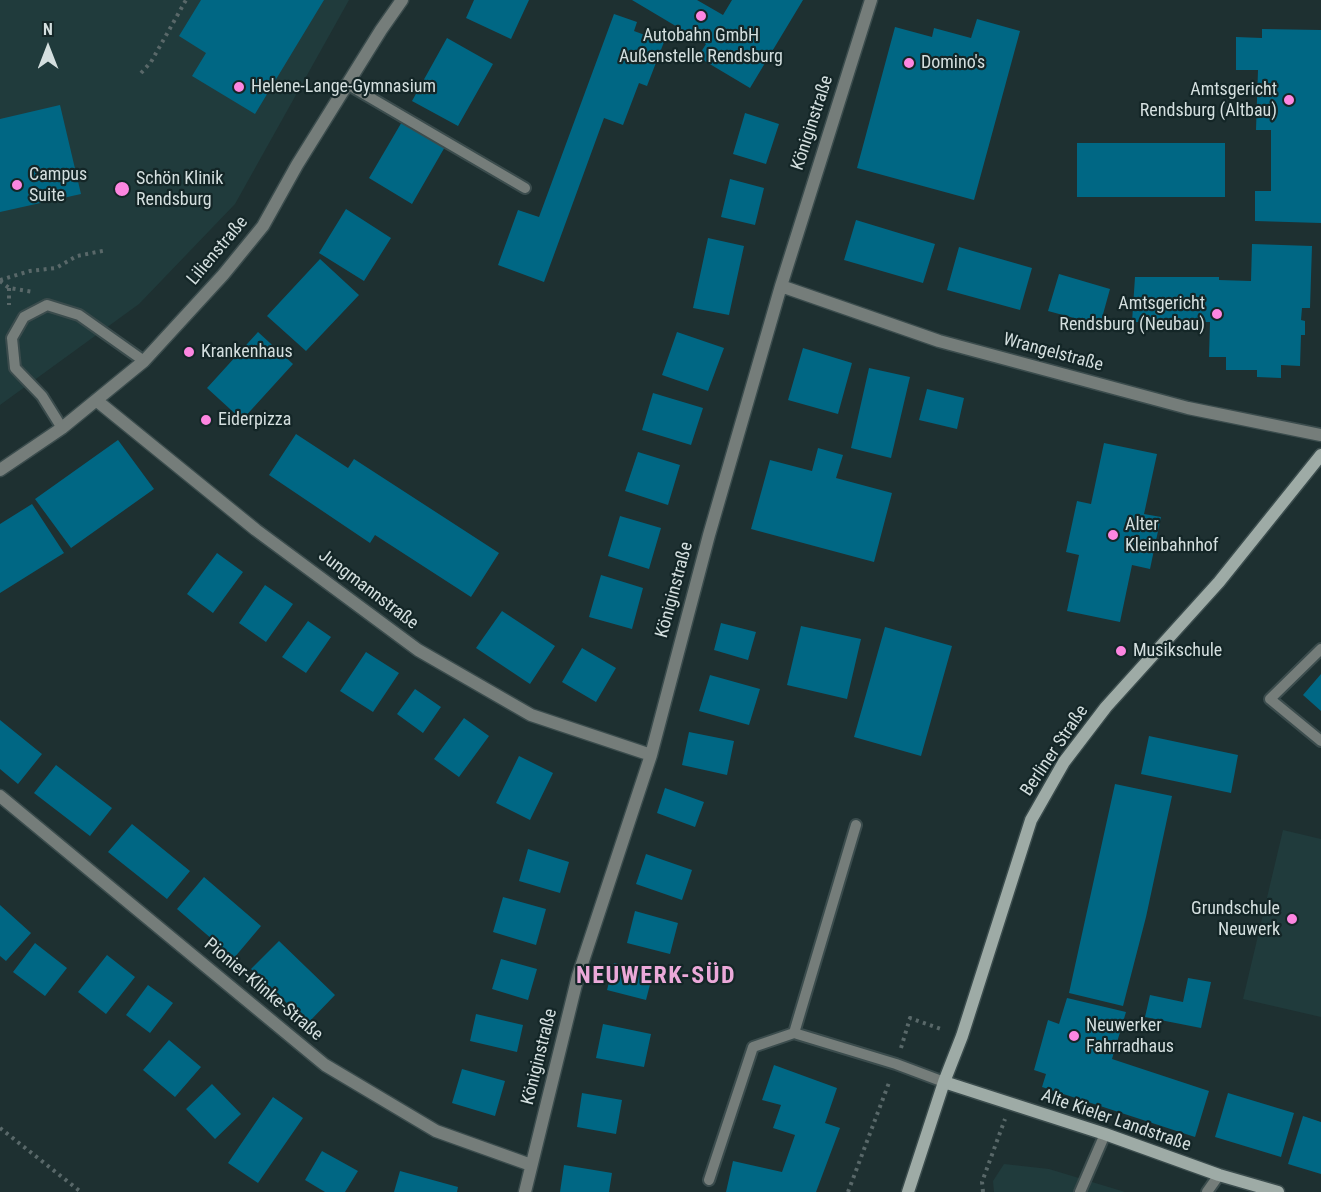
<!DOCTYPE html>
<html>
<head>
<meta charset="utf-8">
<style>
	body { margin:0 }
	#map { position:relative; width:1321px; height:1192px; overflow:hidden; background:#1e3031; font-family:"Roboto Condensed",sans-serif }
	canvas { display:block }
	.north { position:absolute; left:18px; top:18px; width:60px; height:60px; -webkit-text-stroke:4px #142627; paint-order:stroke; rotate:0deg; font-size:16px; font-weight:700; line-height:24px; text-align:center; color:#d4dfdf }
	.north::after { content:''; display:block; margin:auto; width:21px; height:27px; background:#d4dfdf; clip-path:polygon(50% 0,100% 100%,50% 72%,0 100%) }
</style>
</head>
<body>
<div id="map">
<canvas width="1321" height="1192"></canvas>
<div class="north">N</div>
</div>
<script>
const ctx = document.querySelector('canvas').getContext('2d');
ctx.lineJoin = 'round';
function fillPath(path, color) {
  ctx.fillStyle = color;
  ctx.fill(path, 'evenodd');
}
function toPath(rows) {
  const path = new Path2D();
  for (const r of rows) {
    path.moveTo(r[0], r[1]);
    for (let i = 2; i < r.length; i += 2) path.lineTo(r[i], r[i + 1]);
  }
  return path;
}
function stroke(path, color, width, dash) {
  ctx.strokeStyle = color;
  ctx.lineWidth = width;
  ctx.lineCap = dash ? 'butt' : 'round';
  ctx.setLineDash(dash || []);
  ctx.stroke(path);
}
function write(font, color, halo, rows, align = 'center') {
  ctx.font = font + ' "Roboto Condensed",sans-serif';
  ctx.lineWidth = 4.5;
  ctx.setLineDash([]);
  ctx.textBaseline = 'middle';
  ctx.strokeStyle = halo;
  ctx.fillStyle = color;
  for (const [text, x, y, turn = 0] of rows) {
    ctx.save();
    ctx.translate(x, y);
    ctx.rotate((+turn || 0) * Math.PI / 180);
    ctx.textAlign = isNaN(turn) ? turn : align;
    if (halo) ctx.strokeText(text, 0, 0);
    ctx.fillText(text, 0, 0);
    ctx.restore();
  }
}
const built = toPath([
	[0,0,349,0,235,204,139,304,0,405],
	[1283,830,1321,839,1321,1017,1243,999],
	[1004,1164,1049,1169,1125,1192,994,1192,993,1181]
]);
const building = toPath([
	[201,0,324,0,255,114,192,76,206,53,179,36],
	[474,0,529,0,511,39,466,18],
	[632,0,697,0,723,15,732,0,803,0,750,88,698,57,706,44],
	[614,14,637,22,634,31,664,42,647,86,639,83,623,125,604,118,544,282,498,265,518,210,539,217],
	[977,19,1020,31,974,200,857,168,895,27,932,37,934,28,971,38],
	[1262,29,1321,30,1321,223,1255,221,1255,191,1271,191,1271,130,1256,130,1258,70,1236,70,1236,37,1262,38],
	[447,38,493,64,458,126,412,101],
	[60,105,81,194,0,212,0,119],
	[745,113,779,124,766,164,733,154],
	[403,120,446,145,412,204,369,178],
	[1077,143,1225,143,1225,197,1077,197],
	[730,179,764,188,755,225,721,217],
	[346,209,391,238,364,281,319,253],
	[856,220,935,244,923,283,844,260],
	[708,238,744,246,729,315,693,308],
	[1252,244,1312,246,1310,308,1302,308,1301,320,1305,321,1305,335,1301,335,1300,366,1281,365,1281,378,1257,377,1257,370,1226,370,1226,357,1209,357,1210,322,1132,322,1135,277,1219,277,1219,280,1251,281],
	[959,247,1032,268,1020,310,947,290],
	[320,259,359,295,306,351,267,316],
	[1059,274,1110,289,1100,325,1048,311],
	[258,332,293,364,242,420,207,388],
	[677,332,724,348,708,391,662,375],
	[803,348,852,363,838,414,788,400],
	[869,368,910,377,891,458,851,448],
	[927,389,964,398,957,429,919,420],
	[653,393,703,408,691,445,642,430],
	[296,434,348,468,354,459,499,553,471,597,375,535,370,543,269,475],
	[118,440,154,489,71,548,35,499],
	[1104,443,1157,454,1144,514,1161,517,1150,569,1132,565,1120,622,1067,611,1079,555,1066,552,1077,501,1091,504],
	[818,448,843,455,836,478,892,493,874,562,751,529,770,460,812,471],
	[638,452,680,465,668,505,625,491],
	[32,504,64,553,0,593,0,524],
	[620,516,661,528,649,569,608,556],
	[217,553,243,572,213,613,187,594],
	[601,575,643,588,632,629,589,617],
	[265,585,293,604,266,642,239,623],
	[502,611,555,646,530,684,476,648],
	[308,621,331,637,306,673,282,657],
	[721,623,756,632,748,660,714,650],
	[801,626,861,639,847,699,787,685],
	[885,627,952,646,921,756,854,737],
	[582,648,616,668,596,702,562,682],
	[366,652,399,673,373,712,340,691],
	[1321,674,1321,711,1303,695],
	[710,675,760,689,749,725,699,711],
	[415,689,441,707,423,733,397,714],
	[464,718,489,736,459,777,434,759],
	[0,720,42,754,18,784,0,769],
	[689,732,734,741,727,775,682,765],
	[1149,736,1238,755,1231,793,1141,774],
	[519,756,553,773,530,820,496,803],
	[56,765,112,808,90,836,34,793],
	[1115,784,1172,796,1146,917,1123,1006,1069,993],
	[665,788,704,802,695,827,657,813],
	[132,824,190,871,167,899,108,852],
	[528,849,569,862,560,893,519,881],
	[646,854,692,870,682,900,636,884],
	[204,877,261,926,234,958,177,909],
	[503,897,546,909,536,945,493,932],
	[0,905,31,933,6,961,0,956],
	[635,911,678,923,670,954,627,943],
	[279,941,335,995,308,1023,251,969],
	[35,943,67,968,45,996,13,972],
	[107,955,135,977,106,1014,78,992],
	[501,959,537,969,528,1000,492,989],
	[614,963,653,973,646,1000,607,990],
	[1188,978,1211,982,1201,1028,1145,1017,1150,995,1183,1002],
	[148,985,173,1003,150,1033,126,1015],
	[1067,998,1126,1012,1112,1059,1209,1091,1195,1137,1042,1087,1046,1074,1034,1070,1048,1020,1059,1024],
	[476,1014,523,1025,517,1052,470,1041],
	[603,1024,651,1034,644,1067,596,1058],
	[169,1040,201,1067,175,1097,143,1070],
	[774,1065,837,1088,825,1123,840,1128,816,1192,726,1192,733,1161,782,1172,795,1135,773,1128,781,1105,762,1100],
	[462,1069,505,1081,495,1116,452,1103],
	[212,1084,241,1114,215,1139,186,1109],
	[582,1093,622,1100,616,1134,577,1127],
	[1228,1093,1294,1113,1281,1157,1215,1137],
	[273,1097,303,1118,258,1183,228,1163],
	[1303,1116,1321,1122,1321,1174,1288,1164],
	[322,1151,358,1171,345,1192,325,1192,305,1180],
	[564,1165,612,1173,609,1192,560,1192],
	[400,1171,458,1187,457,1192,394,1192]
]);
const path = toPath([
	[141,73,151,62,186,0],
	[0,280,30,271,56,268,77,256,107,250],
	[0,281,9,288,34,292],
	[9,288,9,305],
	[901,1048,910,1018,944,1030],
	[0,1128,81,1192],
	[848,1192,890,1080],
	[983,1192,982,1182,1005,1119]
]);
const lane = toPath([
	[347,84,525,188],
	[62,428,42,396,15,368,12,338,24,317,47,305,79,315,144,361],
	[1321,649,1270,699,1321,741],
	[794,1033,856,825],
	[709,1180,753,1047,794,1033,896,1064,944,1082],
	[1080,1192,1105,1134],
	[1207,1192,1219,1175]
]);
const street = toPath([
	[781,286,939,341,1188,408,1321,435],
	[96,400,256,530,418,650,531,715,651,755],
	[0,470,62,428,144,361,223,275,263,226,297,165,381,30,402,0],
	[0,796,325,1065,436,1131,531,1165],
	[525,1192,578,976,651,755,709,535,781,286,871,0]
]);
const secondary = toPath([
	[944,1082,1105,1134,1219,1175,1278,1192],
	[908,1192,944,1082,962,1036,1031,820,1064,762,1106,707,1219,582,1321,455]
]);
const markers = [
	[701,16,6,"#fd86e1"],
	[909,63,6,"#fd86e1"],
	[239,87,6,"#fd86e1"],
	[1289,100,6,"#fd86e1"],
	[17,185,6,"#fd86e1"],
	[122,189,8,"#fd86e1"],
	[1217,314,6,"#fd86e1"],
	[189,352,6,"#fd86e1"],
	[206,420,6,"#fd86e1"],
	[1113,535,6,"#fd86e1"],
	[1121,651,6,"#fd86e1"],
	[1292,919,6,"#fd86e1"],
	[1074,1036,6,"#fd86e1"]
];
const poiNames = [
	["Autobahn GmbH",701,36,"center"],
	["Außenstelle Rendsburg",701,57,"center"],
	["Domino's",921,63],
	["Helene-Lange-Gymnasium",251,87],
	["Amtsgericht",1277,90,"right"],
	["Rendsburg (Altbau)",1277,111,"right"],
	["Campus",29,175],
	["Suite",29,196],
	["Schön Klinik",136,179],
	["Rendsburg",136,200],
	["Amtsgericht",1205,304,"right"],
	["Rendsburg (Neubau)",1205,325,"right"],
	["Krankenhaus",201,352],
	["Eiderpizza",218,420],
	["Alter",1125,525],
	["Kleinbahnhof",1125,546],
	["Musikschule",1133,651],
	["Grundschule",1280,909,"right"],
	["Neuwerk",1280,930,"right"],
	["Neuwerker",1086,1026],
	["Fahrradhaus",1086,1047]
];
const streetNames = [
	["Königinstraße",813,123,-72],
	["Lilienstraße",218,251,-50],
	["Wrangelstraße",1053,353,15],
	["Jungmannstraße",368,590,37],
	["Königinstraße",675,590,-75],
	["Berliner Straße",1055,751,-56],
	["Pionier-Klinke-Straße",263,990,40],
	["Königinstraße",540,1057,-76],
	["Alte Kieler Landstraße",1116,1121,19]
];
const districtNames = [
	["NEUWERK-SÜD",656,977]
];
fillPath(built, '#203b3c');
fillPath(building, '#006784');
stroke(lane, '#3b4c4d', 14);
stroke(street, '#3b4c4d', 15);
stroke(secondary, '#3b4c4d', 15);
stroke(path, '#596869', 4, [3, 4.5]);
stroke(lane, '#757d7a', 10);
stroke(street, '#757d7a', 12);
stroke(secondary, '#9eaba6', 12);
for (const [x, y, r, color] of markers) {
  const dot = new Path2D();
  dot.arc(x, y, r, 0, 2 * Math.PI);
  ctx.fillStyle = color;
  ctx.fill(dot);
  stroke(dot, '#142627', 2);
}
write('18px', '#d4dfdf', '#142627', poiNames, 'left');
write('18px', '#d4dfdf', '#142627', streetNames);
ctx.letterSpacing = '1.5px';
write('bold 24px', '#eba9d9', '#142627', districtNames);
ctx.letterSpacing = '0px';
</script>
</body>
</html>
